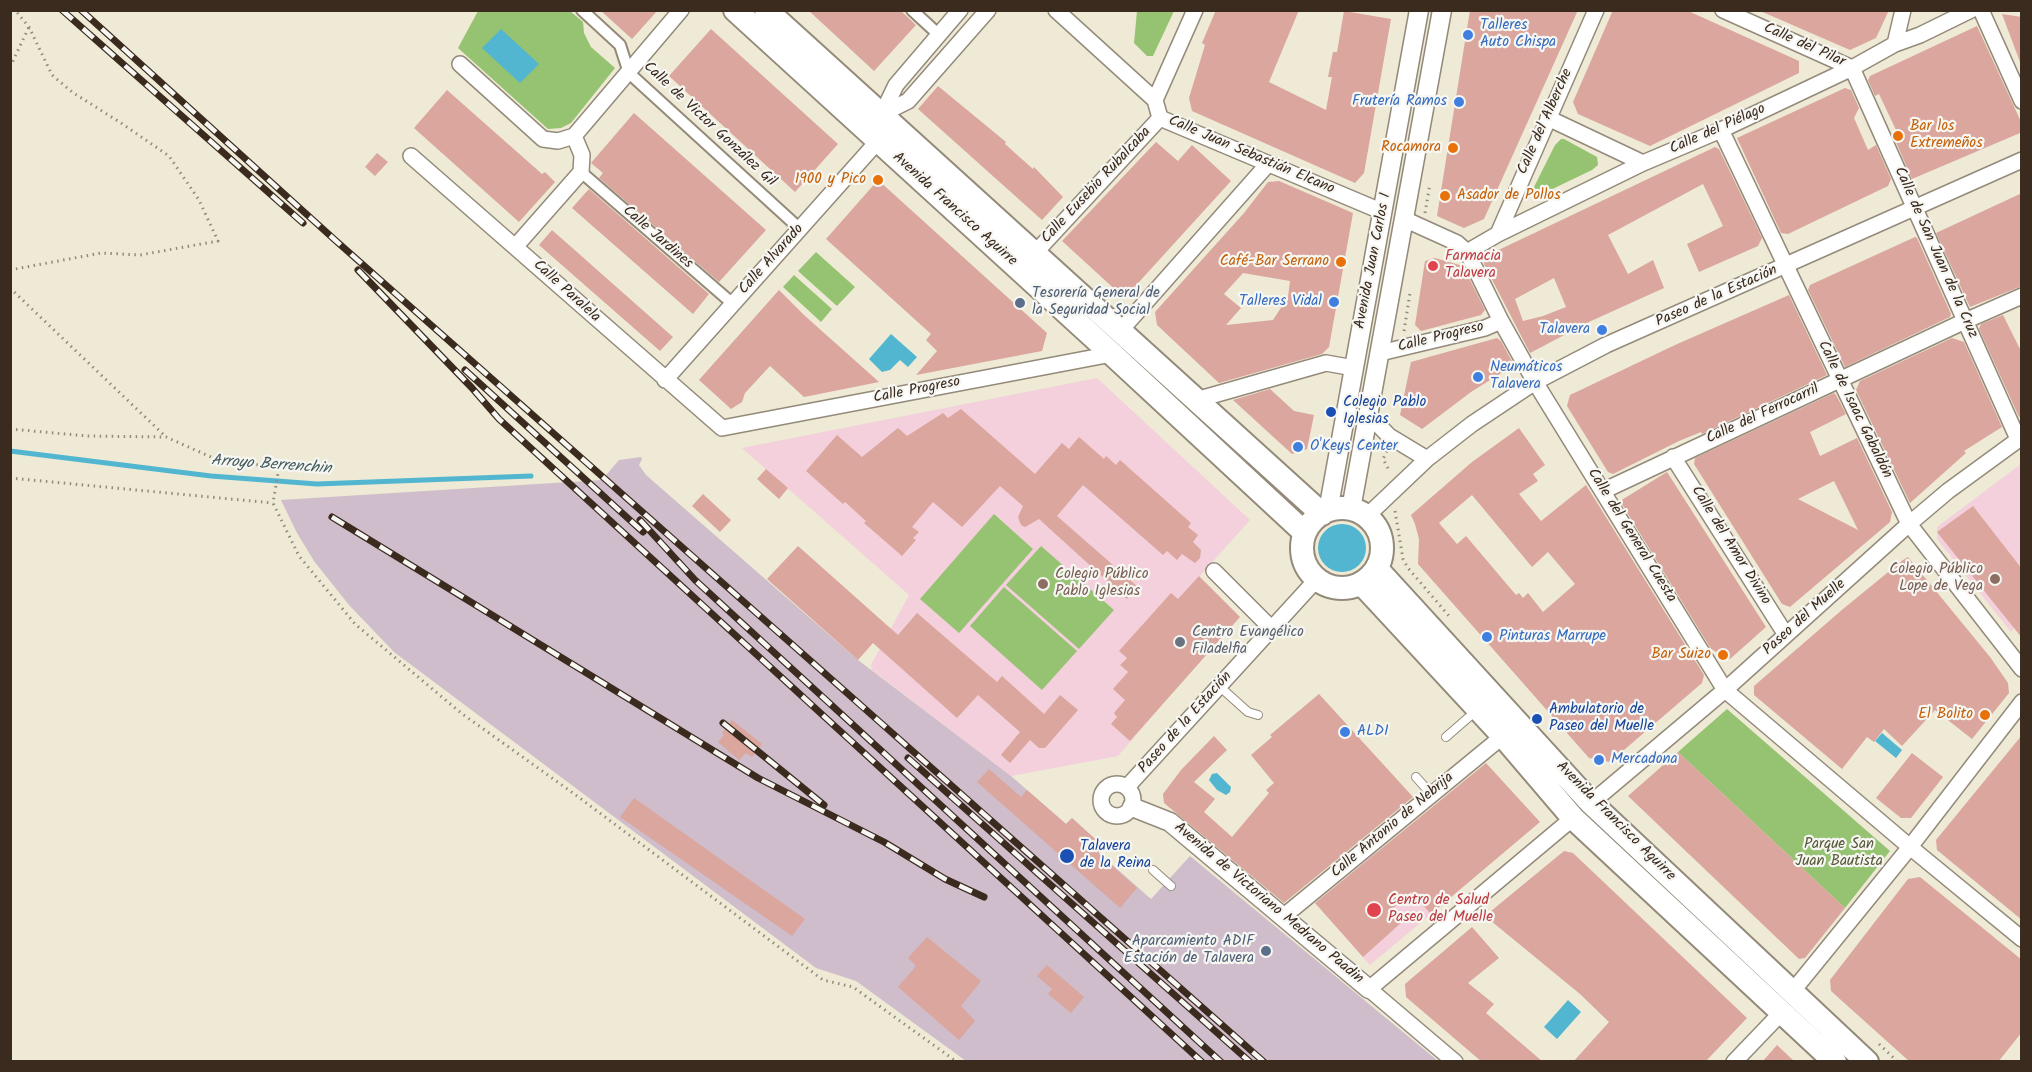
<!DOCTYPE html>
<html>
<head>
<meta charset="utf-8">
<style>
	body { margin:0 }
	#map { position:relative; width:2032px; height:1072px; overflow:hidden; background:#eeead5; font-family:Kalam,sans-serif }
	canvas { display:block }
	.frame { position:absolute; inset:0; border:12px solid #3b2a1e; pointer-events:none }
</style>
</head>
<body>
<div id="map">
<canvas width="2032" height="1072"></canvas>
<div class="frame"></div>
</div>
<script>
const ctx = document.querySelector('canvas').getContext('2d');
ctx.lineJoin = 'round';
function fillPath(path, color) {
  ctx.fillStyle = color;
  ctx.fill(path, 'evenodd');
}
function toPath(rows) {
  const path = new Path2D();
  for (const r of rows) {
    if (r.length === 3) {
      path.moveTo(r[0] + r[2], r[1]);
      path.arc(r[0], r[1], r[2], 0, 2 * Math.PI);
      continue;
    }
    path.moveTo(r[0], r[1]);
    for (let i = 2; i < r.length; i += 2) path.lineTo(r[i], r[i + 1]);
  }
  return path;
}
function stroke(path, color, width, dash) {
  ctx.strokeStyle = color;
  ctx.lineWidth = width;
  ctx.lineCap = dash ? 'butt' : 'round';
  ctx.setLineDash(dash || []);
  ctx.stroke(path);
}
function write(font, color, halo, rows, align = 'center') {
  ctx.font = font + ' Kalam,sans-serif';
  ctx.lineWidth = 4.5;
  ctx.setLineDash([]);
  ctx.textBaseline = 'middle';
  ctx.strokeStyle = halo;
  ctx.fillStyle = color;
  for (const [text, x, y, turn = 0] of rows) {
    ctx.save();
    ctx.translate(x, y);
    ctx.rotate((+turn || 0) * Math.PI / 180);
    ctx.textAlign = isNaN(turn) ? turn : align;
    if (halo) ctx.strokeText(text, 0, 0);
    ctx.fillText(text, 0, 0);
    ctx.restore();
  }
}
const built = toPath([
	[1097,378,1250,520,1120,665,1162,705,1118,756,1011,776,872,670,871,665,909,595,742,448],
	[2021,464,2021,619,2011,632,1937,539,1937,527],
	[1375,852,1431,914,1370,965,1317,905]
]);
const industrial = toPath([
	[641,457,642,459,639,465,646,475,858,660,1011,776,1066,824,1072,818,1104,847,1099,853,1151,899,1190,856,1438,1061,966,1061,856,981,816,968,394,652,349,605,314,561,297,533,281,500,602,480,619,460]
]);
const green = toPath([
	[478,11,570,11,583,22,584,33,591,47,615,68,571,123,561,128,548,129,458,48],
	[1137,11,1174,11,1153,56,1147,56,1134,43],
	[1561,139,1564,139,1597,157,1598,165,1592,170,1542,194,1536,193,1534,187,1555,145],
	[816,252,855,287,837,306,798,271],
	[794,275,832,309,821,322,783,287],
	[994,514,1033,549,959,633,920,599],
	[1041,546,1114,610,1079,649,1006,585],
	[1004,587,1077,651,1042,690,970,626],
	[1727,709,1890,851,1845,908,1678,752]
]);
const water = toPath([
	[501,29,539,64,520,83,482,48],
	[891,334,917,357,908,367,900,360,890,370,882,372,869,359],
	[1342,548,24],
	[1882,733,1902,750,1896,758,1875,741],
	[1217,773,1231,787,1230,792,1226,795,1217,790,1209,780,1212,774],
	[1568,1000,1581,1012,1557,1039,1544,1027]
]);
const stream = toPath([
	[10,451,211,476,317,484,531,476]
]);
const building = toPath([
	[600,10,658,10,632,39],
	[808,10,900,10,916,25,874,71],
	[1216,10,1299,10,1269,82,1326,110,1332,77,1328,77,1333,52,1337,52,1344,11,1391,19,1364,173,1355,183,1192,111,1189,98,1205,45,1202,43],
	[1470,10,1578,10,1484,219,1464,228,1437,216],
	[1613,10,1686,10,1799,61,1799,73,1650,146,1578,114,1573,102],
	[1758,10,1889,10,1876,38,1850,50],
	[2002,14,2022,17,2022,62,2020,62],
	[1977,26,2022,124,2022,128,2020,133,1912,179,1892,133,1896,130,1879,94,1875,96,1868,80,1870,76],
	[711,29,838,144,795,192,669,76],
	[938,86,1006,142,1005,144,1033,169,1034,167,1063,197,1042,220,918,109],
	[1845,88,1851,90,1859,108,1854,118,1868,150,1876,145,1891,179,1888,186,1788,234,1781,233,1737,138],
	[447,90,542,174,545,172,555,182,519,222,414,128],
	[634,113,766,230,719,282,599,178,603,173,591,163],
	[1156,142,1178,161,1192,145,1231,181,1129,293,1120,294,1062,241],
	[1715,147,1719,149,1762,238,1758,246,1699,272,1687,244,1723,226,1703,184,1608,235,1628,274,1653,260,1664,288,1591,321,1530,353,1484,264,1486,256],
	[1554,278,1566,307,1543,316,1523,321,1515,299],
	[377,153,388,162,375,176,365,167],
	[878,180,1047,333,1042,351,916,375,937,351,926,340,931,334,826,239],
	[1279,181,1353,213,1329,347,1322,354,1219,383,1157,325,1155,312,1244,213,1268,182],
	[1243,273,1290,281,1288,297,1273,320,1226,325,1241,308,1224,294],
	[589,189,709,294,693,314,572,208],
	[2022,193,2022,286,1970,307,1936,233],
	[552,230,673,337,660,351,539,245],
	[1915,237,1917,238,1951,314,1950,317,1845,367,1808,290,1810,285],
	[1435,258,1463,266,1485,310,1481,315,1421,331,1415,325,1425,261],
	[779,290,804,315,879,382,804,397,770,366,745,393,742,402,731,409,699,380],
	[1789,295,1827,375,1702,434,1701,432,1679,441,1613,474,1608,472,1567,406,1570,395,1675,345],
	[2003,315,2022,353,2022,415,2019,417,1979,329,1981,324],
	[1497,338,1501,341,1514,365,1471,392,1422,429,1400,415,1411,362],
	[1952,338,1964,342,2002,427,1964,451,1966,453,1910,503,1856,390,1860,381],
	[1270,389,1294,411,1314,415,1307,449,1292,454,1233,400],
	[1834,393,1836,395,1846,414,1810,432,1820,456,1857,438,1892,512,1890,522,1790,607,1782,604,1694,464,1695,458],
	[1834,481,1858,530,1798,499],
	[961,409,1035,474,1062,443,1069,449,1079,437,1104,459,1106,456,1116,465,1120,460,1191,523,1188,527,1198,535,1193,542,1201,550,1200,558,1195,563,1182,554,1177,560,1167,551,1163,555,1083,485,1057,516,1138,587,1127,599,1039,519,1025,527,1021,525,1018,517,1023,506,1000,486,962,527,933,502,912,527,919,532,913,538,916,540,902,556,864,523,866,521,845,502,843,504,806,471,837,435,862,457,898,428,907,436,943,413,948,418],
	[1519,428,1545,465,1533,474,1538,481,1519,494,1541,521,1586,485,1704,675,1702,683,1610,762,1589,758,1418,564,1419,539,1415,524,1411,515,1472,462],
	[1472,495,1532,567,1548,552,1575,584,1543,612,1528,593,1523,598,1519,593,1516,595,1466,536,1457,544,1439,523],
	[766,469,788,488,779,499,757,479],
	[1667,472,1766,627,1730,659,1711,649,1620,501],
	[703,494,731,520,720,532,692,506],
	[1973,506,2022,569,2022,638,1937,532],
	[798,546,898,635,917,613,997,682,1002,676,1044,714,1060,695,1078,710,1045,748,1039,748,1030,740,1010,763,1001,755,1020,732,978,695,957,718,873,643,858,660,767,579],
	[1908,557,1990,657,2008,683,2009,693,1972,739,1935,710,1902,746,1884,729,1874,742,1867,737,1842,769,1754,695,1754,686,1843,609,1903,560],
	[1199,576,1240,617,1130,741,1111,724,1117,717,1114,713,1125,700,1113,689,1128,672,1120,665,1127,658,1119,651,1171,593,1178,599],
	[1319,694,1413,797,1284,903,1164,803,1163,794,1181,770,1214,736,1227,750,1194,782,1215,799,1204,812,1232,837,1269,793,1266,790,1274,783,1251,755,1272,737,1270,735],
	[732,720,762,744,752,757,746,753,739,760,718,742,724,735,722,733],
	[2022,735,2022,920,1937,850,1936,840],
	[1678,752,1845,908,1805,958,1799,959,1628,796],
	[1912,753,1943,777,1911,818,1901,818,1876,798],
	[1486,763,1540,822,1431,914,1411,892,1391,910,1402,922,1363,957,1315,903],
	[989,769,1021,797,1027,790,1066,824,1072,818,1104,847,1098,853,1137,888,1120,908,977,782],
	[634,798,805,919,792,936,620,817],
	[1564,851,1573,853,1747,1018,1705,1062,1573,1062,1609,1022,1580,994,1485,916],
	[1920,877,2022,960,2022,1032,1998,1062,1910,1062,1831,991,1830,980,1908,879],
	[1472,927,1499,958,1468,983,1494,1004,1486,1013,1543,1062,1482,1062,1406,997,1405,984],
	[927,937,981,981,961,1006,975,1021,959,1040,898,987,916,966,908,958],
	[1047,965,1084,997,1071,1013,1048,994,1052,989,1037,976],
	[1777,1045,1795,1062,1762,1062]
]);
const path = toPath([
	[10,67,29,27],
	[1425,213,1430,184],
	[10,270,101,253,140,255,218,241,199,200,169,156,121,123,72,92,52,75,29,27,15,10],
	[10,288,165,436],
	[1404,331,1410,293],
	[10,429,88,436,166,437,220,461,279,467,273,503,299,556,355,624,461,713,573,793,823,980,853,987,957,1062],
	[1387,451,1383,459,1390,472],
	[10,478,273,503],
	[1395,511,1403,559,1408,568,1449,616],
	[1879,1044,1898,1062]
]);
const service = toPath([
	[1219,686,1248,712,1258,715],
	[1446,737,1477,710],
	[1416,777,1431,794],
	[1153,870,1171,886]
]);
const pedestrian = toPath([
	[582,10,620,45,629,73,800,229],
	[912,10,938,34],
	[581,172,733,304]
]);
const minor = toPath([
	[1056,10,1155,100,1160,118,1383,212],
	[1723,10,1852,68,2018,439],
	[1981,10,2022,101],
	[1895,44,1903,10],
	[460,64,543,139,558,141,574,136],
	[1155,100,1195,10],
	[882,114,908,101,988,10],
	[882,114,896,85,960,10],
	[1548,118,1643,163],
	[1721,130,1909,524,2022,669],
	[411,156,722,428,1112,354],
	[1404,219,1457,243,1467,252,1501,321,1535,382,1725,690,1910,847,2022,939],
	[1498,234,1596,10],
	[515,247,581,172,582,155,574,136,681,10],
	[1467,252,1498,234,1643,163,1721,130,1852,68,1895,44,1920,35,1971,10],
	[1034,254,1160,118],
	[1121,330,1268,164],
	[1380,353,1485,328,1501,321],
	[665,380,878,141],
	[1196,400,1326,363,1354,368],
	[1369,415,1389,436,1427,459],
	[1673,457,1786,635],
	[1603,491,1965,321,2022,296],
	[1367,516,1427,459,1472,424,1535,382,1606,345,2022,160],
	[1214,571,1271,628],
	[1117,800,16],
	[1127,787,1317,579],
	[1591,803,1725,690,1909,524,1948,491,2022,437],
	[1284,916,1503,736],
	[1792,992,1910,847,2022,702],
	[1455,1062,1369,989,1573,818],
	[1734,1062,1782,1012]
]);
const tertiary = toPath([
	[1351,509,1442,10],
	[1328,511,1419,10],
	[1132,807,1170,822,1369,989]
]);
const primary = toPath([
	[735,10,1112,354,1305,533],
	[766,10,1322,514],
	[1342,548,40],
	[1377,569,1591,803,1867,1062],
	[1362,584,1503,736,1573,818,1835,1062]
]);
const rail = toPath([
	[62,10,303,223],
	[81,10,335,240,1264,1062],
	[358,270,472,388,499,419,1202,1062],
	[465,370,643,532],
	[332,517,758,778,884,842,945,879,984,897],
	[640,520,695,580,1221,1062],
	[723,723,824,805],
	[908,758,1250,1062]
]);
const markers = [
	[1468,35,6,"#3f7fe0"],
	[1459,102,6,"#3f7fe0"],
	[1898,136,6,"#e8710a"],
	[1453,148,6,"#e8710a"],
	[878,180,6,"#e8710a"],
	[1445,196,6,"#e8710a"],
	[1341,262,6,"#e8710a"],
	[1433,266,6,"#e0444e"],
	[1334,302,6,"#3f7fe0"],
	[1020,303,6,"#5c6f8a"],
	[1602,330,6,"#3f7fe0"],
	[1478,377,6,"#3f7fe0"],
	[1331,412,6,"#1a4fb4"],
	[1298,447,6,"#3f7fe0"],
	[1995,579,6,"#8d6e63"],
	[1043,584,6,"#8d6e63"],
	[1487,637,6,"#3f7fe0"],
	[1180,642,6,"#6b7280"],
	[1723,655,6,"#e8710a"],
	[1985,715,6,"#e8710a"],
	[1537,719,6,"#1a4fb4"],
	[1345,732,6,"#3f7fe0"],
	[1599,760,6,"#3f7fe0"],
	[1067,856,8,"#1a4fb4"],
	[1374,910,8,"#e0444e"],
	[1266,951,6,"#5c6f8a"]
];
const shopNames = [
	["Talleres",1480,26],
	["Auto Chispa",1480,43],
	["Frutería Ramos",1447,102,"right"],
	["Talleres Vidal",1322,302,"right"],
	["Talavera",1590,330,"right"],
	["Neumáticos",1490,368],
	["Talavera",1490,385],
	["O'Keys Center",1310,447],
	["Pinturas Marrupe",1499,637],
	["ALDI",1357,732],
	["Mercadona",1611,760]
];
const streetNames = [
	["Calle del Pilar",1804,46,24],
	["Calle del Alberche",1546,122,-66],
	["Calle de Victor González Gil",709,125,43],
	["Calle del Piélago",1718,130,-24],
	["Calle Juan Sebastián Elcano",1251,156,23],
	["Calle Eusebio Rubalcaba",1097,186,-47],
	["Avenida Francisco Aguirre",954,210,42],
	["Calle Jardines",657,238,41],
	["Calle de San Juan de la Cruz",1935,253,66],
	["Calle Alvarado",772,260,-48],
	["Avenida Juan Carlos I",1374,261,-79],
	["Calle Paralela",566,292,42],
	["Paseo de la Estación",1717,297,-24],
	["Calle Progreso",1441,338,-14],
	["Calle Progreso",917,391,-11],
	["Calle de Isaac Gabaldón",1854,410,64],
	["Calle del Ferrocarril",1763,415,-25],
	["Calle del General Cuesta",1631,536,58],
	["Calle del Amor Divino",1730,546,58],
	["Paseo del Muelle",1805,618,-42],
	["Paseo de la Estación",1186,723,-48],
	["Avenida Francisco Aguirre",1615,822,45],
	["Calle Antonio de Nebrija",1393,826,-40],
	["Avenida de Victoriano Medrano Paadin",1268,904,40]
];
const foodNames = [
	["Bar los",1910,127,"left"],
	["Extremeños",1910,144,"left"],
	["Rocamora",1441,148],
	["1900 y Pico",866,180],
	["Asador de Pollos",1457,196,"left"],
	["Café-Bar Serrano",1329,262],
	["Bar Suizo",1711,655],
	["El Bolito",1973,715]
];
const healthNames = [
	["Farmacia",1445,257],
	["Talavera",1445,274],
	["Centro de Salud",1388,901],
	["Paseo del Muelle",1388,918]
];
const serviceNames = [
	["Tesorería General de",1032,294],
	["la Seguridad Social",1032,311],
	["Aparcamiento ADIF",1254,942,"right"],
	["Estación de Talavera",1254,959,"right"]
];
const transitNames = [
	["Colegio Pablo",1343,403],
	["Iglesias",1343,420],
	["Ambulatorio de",1549,710],
	["Paseo del Muelle",1549,727],
	["Talavera",1080,847],
	["de la Reina",1080,864]
];
const educationNames = [
	["Colegio Público",1983,570],
	["Lope de Vega",1983,587],
	["Colegio Público",1055,575,"left"],
	["Pablo Iglesias",1055,592,"left"]
];
const worshipNames = [
	["Centro Evangélico",1192,633],
	["Filadelfia",1192,650]
];
const parkNames = [
	["Parque San",1839,845],
	["Juan Bautista",1839,862]
];
const waterNames = [
	["Arroyo Berrenchin",271,466,4]
];
fillPath(built, '#f4cfdc');
fillPath(industrial, '#d0bdcc');
fillPath(green, '#96c371');
fillPath(water, '#52b6d0');
stroke(stream, '#52b6d0', 5);
fillPath(building, '#daa69d');
stroke(service, '#948a7a', 10);
stroke(pedestrian, '#948a7a', 14);
stroke(minor, '#948a7a', 18);
stroke(tertiary, '#948a7a', 21);
stroke(primary, '#948a7a', 26);
stroke(path, '#948a7a', 3, [1.5, 4.5]);
stroke(service, '#fff', 8);
stroke(pedestrian, '#fff', 10);
stroke(minor, '#fff', 15);
stroke(tertiary, '#fff', 18);
stroke(primary, '#fff', 22);
stroke(rail, '#3b2a1e', 7);
stroke(rail, '#f6f6f2', 4.5, [14]);
for (const [x, y, r, color] of markers) {
  const dot = new Path2D();
  dot.arc(x, y, r, 0, 2 * Math.PI);
  ctx.fillStyle = color;
  ctx.fill(dot);
  stroke(dot, '#f6f6f2', 2);
}
write('15px', '#366cbe', '#f6f6f2', shopNames, 'left');
write('15px', '#3b2a1e', '#f6f6f2', streetNames);
write('15px', '#c56008', '#f6f6f2', foodNames, 'right');
write('15px', '#be3a42', '#f6f6f2', healthNames, 'left');
write('15px', '#4e5e75', '#f6f6f2', serviceNames, 'left');
write('15px', '#164399', '#f6f6f2', transitNames, 'left');
write('15px', '#785e54', '#f6f6f2', educationNames, 'right');
write('15px', '#5b616d', '#f6f6f2', worshipNames, 'left');
write('15px', '#565837', '#f6f6f2', parkNames);
write('italic 16px', '#435b5c', '#f6f6f2', waterNames);
</script>
</body>
</html>
